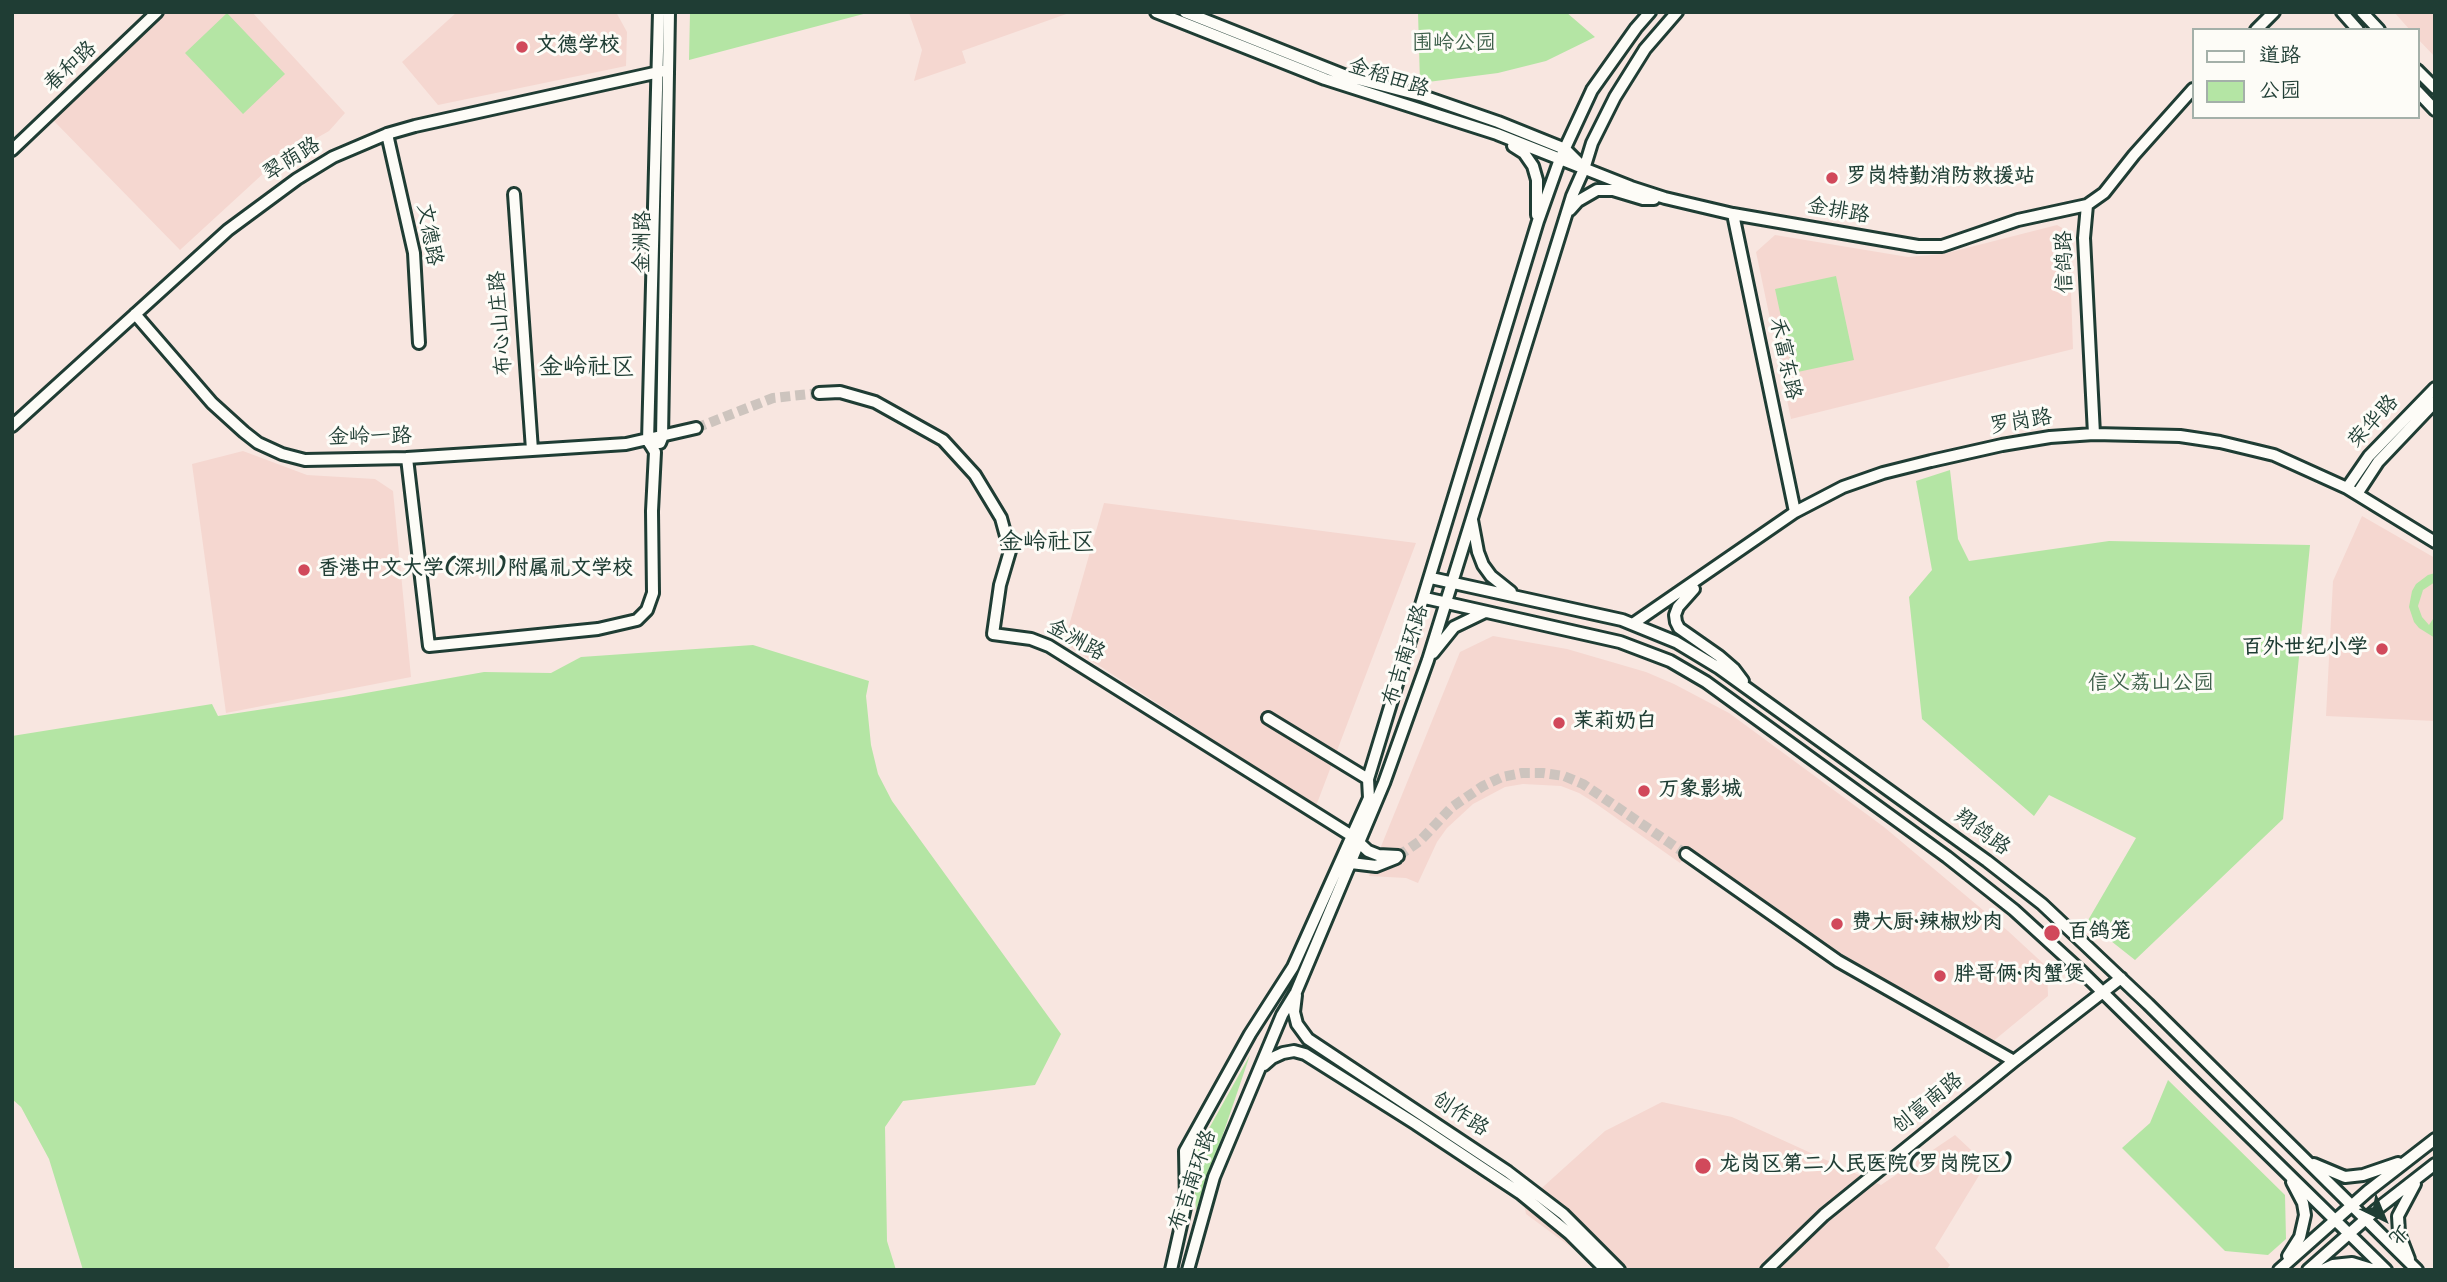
<!DOCTYPE html>
<html>
<head>
<meta charset="utf-8">
<style>
	body { margin:0 }
	#map { position:relative; width:2447px; height:1282px; overflow:hidden; background:#f8e6e0; font-family:Kalam,"LXGW WenKai TC",sans-serif }
	canvas { display:block }
	.frame { position:absolute; inset:0; border:14px solid #1f3d34; pointer-events:none }
	.legend { position:absolute; left:2192px; top:28px; width:228px; height:91px; box-sizing:border-box; background:#fdfcf7; border:2px solid #a4b0a9; margin:0; padding:9px 12px; list-style:none; font-size:21px; color:#1f3d34 }
	.legend li { display:flex; align-items:center; gap:14px; height:35px }
	.legend b { width:35px; border:2px solid #a4b0a9 }
	.north { position:absolute; left:2349px; top:1184px; width:70px; height:70px; -webkit-text-stroke:5px #fdfcf7; paint-order:stroke; rotate:137deg; font-size:19px; font-weight:700; line-height:28px; text-align:center; color:#1f3d34 }
	.north::after { content:''; display:block; margin:auto; width:24px; height:32px; background:#1f3d34; clip-path:polygon(50% 0,100% 100%,50% 72%,0 100%) }
</style>
</head>
<body>
<div id="map">
<canvas width="2447" height="1282"></canvas>
<div class="frame"></div>
<ul class="legend">
<li><b style="height:9px;background:#fdfcf7"></b>道路</li>
<li><b style="height:19px;background:#b4e5a4"></b>公园</li>
</ul>
<div class="north">北</div>
</div>
<script>
const ctx = document.querySelector('canvas').getContext('2d');
ctx.lineJoin = 'round';
function fillPath(path, color) {
  ctx.fillStyle = color;
  ctx.fill(path, 'evenodd');
}
function toPath(rows) {
  const path = new Path2D();
  for (const r of rows) {
    path.moveTo(r[0], r[1]);
    for (let i = 2; i < r.length; i += 2) path.lineTo(r[i], r[i + 1]);
  }
  return path;
}
function stroke(path, color, width, dash) {
  ctx.strokeStyle = color;
  ctx.lineWidth = width;
  ctx.lineCap = dash ? 'butt' : 'round';
  ctx.setLineDash(dash || []);
  ctx.stroke(path);
}
function write(font, color, halo, rows, align = 'center') {
  ctx.font = font + ' Kalam,"LXGW WenKai TC",sans-serif';
  ctx.lineWidth = 6;
  ctx.setLineDash([]);
  ctx.textBaseline = 'middle';
  ctx.strokeStyle = halo;
  ctx.fillStyle = color;
  for (const [text, x, y, turn = 0] of rows) {
    ctx.save();
    ctx.translate(x, y);
    ctx.rotate((+turn || 0) * Math.PI / 180);
    ctx.textAlign = isNaN(turn) ? turn : align;
    if (halo) ctx.strokeText(text, 0, 0);
    ctx.fillText(text, 0, 0);
    ctx.restore();
  }
}
const built = toPath([
	[164,12,252,12,345,113,329,131,278,160,180,250,52,119],
	[457,12,616,12,627,32,626,66,438,105,402,62],
	[912,12,1072,12,962,51,966,63,914,81,922,50,909,13],
	[2394,12,2435,12,2435,57,2417,38,2417,30,2410,30],
	[2057,225,2069,232,2073,349,1791,419,1756,252,1775,235,1908,257,1943,254],
	[243,451,307,475,375,479,393,491,411,677,226,713,192,464],
	[1104,503,1416,543,1316,806,1064,643],
	[2362,516,2435,558,2435,721,2326,716,2333,581],
	[1493,636,1567,649,1646,672,1674,684,1729,713,1884,827,2008,931,2047,967,2048,996,1991,1043,1839,952,1691,849,1680,863,1595,803,1579,793,1561,786,1523,784,1505,787,1473,804,1447,828,1437,842,1418,883,1406,878,1369,876,1460,652],
	[1662,1102,1732,1117,1881,1185,1955,1135,1986,1164,1935,1248,1950,1265,1946,1270,1602,1270,1526,1214,1524,1204,1605,1131]
]);
const green = toPath([
	[690,12,871,12,689,60],
	[1418,12,1566,12,1595,37,1546,61,1498,73,1420,83],
	[227,13,285,74,243,114,185,53],
	[1836,276,1854,360,1793,373,1775,289],
	[1950,470,1958,539,1969,561,2109,541,2310,545,2283,819,2135,960,2087,922,2136,838,2049,795,2034,816,1922,719,1909,597,1932,570,1916,481],
	[2435,573,2435,582,2423,590,2418,606,2422,617,2429,625,2435,616,2435,638,2419,628,2414,622,2409,607,2412,591,2416,584,2428,575],
	[753,645,869,681,866,696,871,745,878,774,892,801,1061,1034,1035,1085,903,1101,885,1127,887,1241,896,1270,83,1270,49,1159,21,1107,12,1099,12,736,212,704,218,716,343,697,484,672,551,673,581,657],
	[1250,1055,1220,1143,1196,1211,1193,1157],
	[2168,1080,2285,1195,2286,1239,2268,1255,2225,1251,2122,1148,2150,1123]
]);
const minorTunnel = toPath([
	[696,428,773,398,819,393],
	[1398,856,1420,841,1452,807,1483,786,1502,777,1522,773,1543,773,1564,776,1583,784,1686,854]
]);
const minor = toPath([
	[1156,12,1325,79,1497,134,1631,187,1665,198,1733,214,1918,246,1942,246,2018,220,2087,205],
	[1185,12,1346,76,1423,96,1498,122,1565,149,1581,165],
	[2342,12,2358,30],
	[2362,12,2379,30],
	[2256,30,2274,12],
	[2417,70,2435,88],
	[2417,91,2435,110],
	[387,134,414,253,419,343],
	[1513,146,1524,153,1533,166,1537,180,1537,215],
	[12,150,157,12],
	[514,194,532,450],
	[1570,210,1578,201,1597,190,1613,190,1643,199,1654,199],
	[1733,214,1795,512],
	[135,314,212,403,244,432,258,443,282,454,305,460,407,458,626,444,696,428],
	[819,393,840,392,875,402,943,440,975,475,1001,518,1010,551,1000,585,993,634,1031,639,1049,646,1352,836,1368,851,1378,855,1398,856],
	[12,426,228,230,297,179,333,157,387,134,415,126,668,70],
	[2094,434,2084,238,2087,205,2104,193,2134,155,2193,89],
	[660,443,662,438,669,12],
	[407,458,429,646,598,629,637,620,647,610,653,593,652,511,655,452,648,441,659,12],
	[2347,488,2369,456,2435,388],
	[2357,494,2378,462,2435,402],
	[1472,520,1478,552,1483,565,1491,576,1511,592],
	[1431,578,1622,620,1676,642,1719,668,1987,861,2042,904,2148,1004,2417,1270],
	[1694,589,1678,607,1675,615,1676,622,1679,628,1719,656,1734,669,1743,681],
	[1425,598,1620,642,1670,661,1706,682,1947,857,2014,910,2082,972,2386,1270],
	[1634,623,1795,512,1843,487,1883,473,1931,461,2002,445,2050,437,2094,434,2180,436,2220,442,2274,455,2347,488,2435,542],
	[1433,653,1454,627,1485,612],
	[1268,718,1368,779],
	[1686,854,1838,961,2014,1061],
	[1351,863,1376,866,1396,858],
	[1296,995,1294,1012,1297,1024,1308,1039,1508,1172,1563,1214,1619,1270],
	[1264,1065,1272,1058,1283,1053,1294,1051,1305,1054,1416,1124,1520,1193,1570,1234,1606,1270],
	[2314,1164,2345,1177,2363,1175,2398,1163],
	[2288,1256,2300,1237,2305,1215,2303,1203,2292,1182],
	[2409,1259,2399,1233,2398,1216,2415,1184],
	[1171,1270,1186,1203,1185,1151,1250,1034,1293,967,1369,798,1368,779,1538,221,1560,159,1592,90,1636,28,1650,12],
	[1188,1270,1214,1177,1282,1015,1296,992,1384,783,1428,660,1572,196,1584,169,1592,143,1615,97,1645,49,1677,12],
	[1767,1270,1824,1215,2014,1061,2121,978],
	[2279,1270,2368,1191,2435,1139],
	[2308,1270,2376,1210,2435,1164],
	[2322,1270,2333,1265,2352,1263,2375,1270]
]);
const markers = [
	[522,47,7,"#d1495b"],
	[1832,178,7,"#d1495b"],
	[304,570,7,"#d1495b"],
	[2382,649,7,"#d1495b"],
	[1559,723,7,"#d1495b"],
	[1644,791,7,"#d1495b"],
	[1837,924,7,"#d1495b"],
	[2052,933,9,"#d1495b"],
	[1940,976,7,"#d1495b"],
	[1703,1166,9,"#d1495b"]
];
const parkNames = [
	["围岭公园",1454,45],
	["信义荔山公园",2151,685]
];
const poiNames = [
	["文德学校",536,47],
	["罗岗特勤消防救援站",1846,178],
	["香港中文大学(深圳)附属礼文学校",318,570],
	["百外世纪小学",2368,649,"right"],
	["茉莉奶白",1573,723],
	["万象影城",1658,791],
	["费大厨·辣椒炒肉",1851,924],
	["百鸽笼",2068,933],
	["胖哥俩·肉蟹煲",1954,976],
	["龙岗区第二人民医院(罗岗院区)",1719,1166]
];
const streetNames = [
	["春和路",72,68,-43],
	["金稻田路",1388,80,18],
	["翠荫路",293,161,-32],
	["金排路",1838,213,10],
	["文德路",427,235,80],
	["金洲路",645,242,-89],
	["信鸽路",2067,262,-91],
	["布心山庄路",503,323,-94],
	["禾富东路",1783,359,78],
	["荣华路",2375,423,-48],
	["罗岗路",2021,424,-9],
	["金岭一路",370,439,-1],
	["金洲路",1075,642,29],
	["布吉南环路",1408,656,-72],
	["翔鸽路",1981,834,36],
	["创富南路",1929,1105,-39],
	["创作路",1459,1116,33],
	["布吉南环路",1195,1181,-71]
];
const quarterNames = [
	["金岭社区",587,370],
	["金岭社区",1047,545]
];
fillPath(built, '#f5d7d0');
fillPath(green, '#b4e5a4');
stroke(minorTunnel, '#cdc4be', 10, [10, 5]);
stroke(minor, '#1f3d34', 16);
stroke(minor, '#fdfcf7', 10);
for (const [x, y, r, color] of markers) {
  const dot = new Path2D();
  dot.arc(x, y, r, 0, 2 * Math.PI);
  ctx.fillStyle = color;
  ctx.fill(dot);
  stroke(dot, '#fdfcf7', 2.5);
}
write('21px', '#3d5f4a', '#fdfcf7', parkNames);
write('bold 21px', '#1f3d34', '#fdfcf7', poiNames, 'left');
write('21px', '#1f3d34', '#fdfcf7', streetNames);
write('24px', '#1f3d34', '#fdfcf7', quarterNames);
</script>
</body>
</html>
